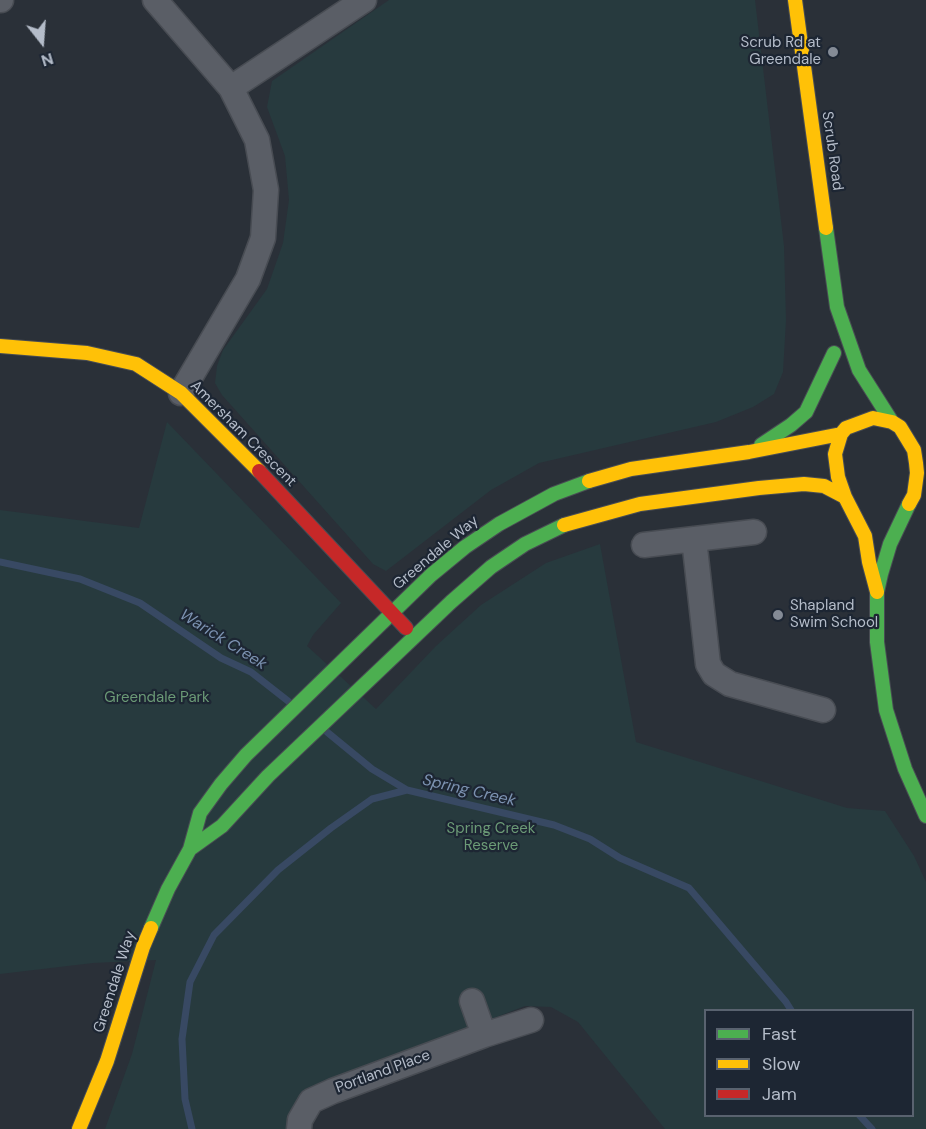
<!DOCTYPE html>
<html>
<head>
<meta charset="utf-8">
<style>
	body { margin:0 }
	#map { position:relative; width:926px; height:1129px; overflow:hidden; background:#2a3038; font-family:"DM Sans",sans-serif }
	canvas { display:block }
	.legend { position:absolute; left:704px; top:1009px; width:210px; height:108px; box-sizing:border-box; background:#1d2633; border:2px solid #59626f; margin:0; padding:8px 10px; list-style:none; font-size:18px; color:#b4bcc9 }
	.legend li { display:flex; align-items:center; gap:12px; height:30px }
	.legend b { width:30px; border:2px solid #59626f }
	.north { position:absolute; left:12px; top:12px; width:60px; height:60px; -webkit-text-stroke:4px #1d2633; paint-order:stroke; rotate:163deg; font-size:16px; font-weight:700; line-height:24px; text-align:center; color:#b4bcc9 }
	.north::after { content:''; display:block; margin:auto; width:21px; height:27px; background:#b4bcc9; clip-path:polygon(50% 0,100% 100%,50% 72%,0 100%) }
</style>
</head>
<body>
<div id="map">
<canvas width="926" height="1129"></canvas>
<ul class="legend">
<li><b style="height:8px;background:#4caf50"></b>Fast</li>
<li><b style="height:8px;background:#ffc107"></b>Slow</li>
<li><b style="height:8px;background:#c62828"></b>Jam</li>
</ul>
<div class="north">N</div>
</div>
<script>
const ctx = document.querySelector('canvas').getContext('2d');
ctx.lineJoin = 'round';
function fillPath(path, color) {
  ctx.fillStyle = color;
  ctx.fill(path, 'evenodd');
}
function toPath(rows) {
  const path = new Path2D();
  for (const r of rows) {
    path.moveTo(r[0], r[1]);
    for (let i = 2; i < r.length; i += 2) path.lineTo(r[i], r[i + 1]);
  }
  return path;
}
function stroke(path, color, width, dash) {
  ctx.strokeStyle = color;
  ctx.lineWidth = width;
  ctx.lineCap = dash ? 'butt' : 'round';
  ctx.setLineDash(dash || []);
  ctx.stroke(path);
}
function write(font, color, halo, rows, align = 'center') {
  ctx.font = font + ' "DM Sans",sans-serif';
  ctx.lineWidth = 4.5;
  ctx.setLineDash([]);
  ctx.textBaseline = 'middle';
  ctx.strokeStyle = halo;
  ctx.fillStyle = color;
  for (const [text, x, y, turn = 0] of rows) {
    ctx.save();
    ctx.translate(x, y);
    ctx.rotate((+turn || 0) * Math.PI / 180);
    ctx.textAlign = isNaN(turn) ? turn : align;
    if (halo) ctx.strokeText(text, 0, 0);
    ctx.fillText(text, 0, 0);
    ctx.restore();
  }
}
const green = toPath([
	[389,0,755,0,784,246,786,320,783,372,774,394,753,407,716,422,539,463,491,490,386,571,373,564,222,395,215,383,217,366,223,350,267,289,283,243,289,200,285,156,267,107,272,81],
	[167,422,341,603,313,635,307,646,376,709,436,646,481,605,546,563,600,544,636,742,847,808,885,811,914,856,926,882,926,1129,665,1129,578,1022,551,1007,525,1006,347,1075,311,1093,286,1129,105,1129,132,1054,156,960,93,963,0,974,0,510,139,528],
	[706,1010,912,1010,912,1116,706,1116]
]);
const stream = toPath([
	[0,562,80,579,140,603,221,658,251,672,288,701],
	[327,732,372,769,407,790],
	[860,1116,872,1129],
	[192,1129,185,1099,182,1039,190,982,214,935,278,870,331,828,372,799,407,790,554,825,590,839,620,858,689,888,786,1002,791,1010]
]);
const street = toPath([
	[0,0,1,0],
	[155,0,231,88,257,140,266,190,263,238,248,279,181,393],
	[231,88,364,0],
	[694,539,708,664,714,674,730,684,823,710],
	[644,545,754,532],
	[472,1001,484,1035],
	[299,1129,300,1120,311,1101,333,1091,484,1035,531,1020]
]);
const fast = toPath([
	[826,228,837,307,859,370,892,422],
	[761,445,791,425,806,412,834,353],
	[909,504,890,544,881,574,877,592,877,642,886,710,905,769,926,816],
	[190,849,222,826,268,776,451,602,491,567,525,544,564,525],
	[151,928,168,889,190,849,200,813,221,784,246,755,431,575,465,547,499,524,554,494,589,481]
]);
const slow = toPath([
	[795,0,826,228],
	[0,346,87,353,136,364,181,393,259,471],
	[589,481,631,469,749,452,841,434],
	[564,525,640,504,759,488,804,484,824,486,845,497],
	[877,592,869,562,865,536,845,497,838,477,835,454,841,434,846,428,873,418,892,422,900,427,914,450,916,463,917,473,914,495,909,504],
	[79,1129,107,1061,143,947,151,928]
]);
const jam = toPath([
	[259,471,406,628]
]);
const markers = [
	[833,52,6,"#848b96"],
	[778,615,6,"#848b96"]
];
const poiNames = [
	["Scrub Rd at",821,43],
	["Greendale",821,60],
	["Shapland",790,606,"left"],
	["Swim School",790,623,"left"]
];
const streetNames = [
	["Scrub Road",832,151,82],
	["Amersham Crescent",243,434,45],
	["Greendale Way",436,553,-40],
	["Greendale Way",115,982,-72],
	["Portland Place",383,1072,-20]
];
const parkNames = [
	["Greendale Park",157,698],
	["Spring Creek",491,829],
	["Reserve",491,846]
];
const waterNames = [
	["Warick Creek",223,640,32],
	["Spring Creek",469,791,13]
];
fillPath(green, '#273a3e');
stroke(stream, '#384963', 7);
stroke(street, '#484c53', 27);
stroke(fast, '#484c53', 16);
stroke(slow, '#484c53', 16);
stroke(jam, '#484c53', 16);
stroke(street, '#5a5e66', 24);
stroke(fast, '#4caf50', 14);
stroke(slow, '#ffc107', 14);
stroke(jam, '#c62828', 14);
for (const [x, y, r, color] of markers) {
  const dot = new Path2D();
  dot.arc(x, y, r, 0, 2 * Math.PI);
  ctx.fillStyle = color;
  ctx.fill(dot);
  stroke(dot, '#1d2633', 2);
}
write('15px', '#b4bcc9', '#1d2633', poiNames, 'right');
write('15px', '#b4bcc9', '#1d2633', streetNames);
write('15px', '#6b9a76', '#1d2633', parkNames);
write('italic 16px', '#7c92b1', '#1d2633', waterNames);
</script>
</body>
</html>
